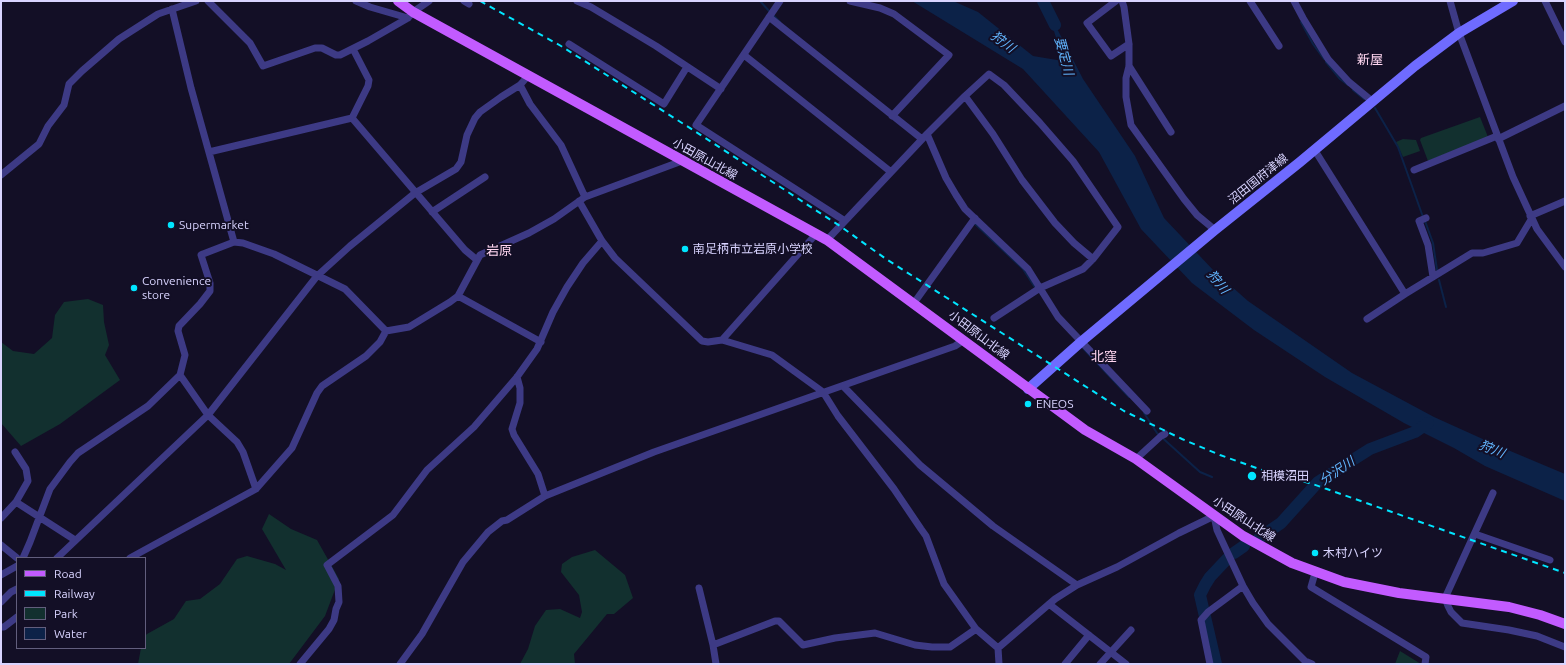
<!DOCTYPE html>
<html>
<head>
<meta charset="utf-8">
<style>
	body { margin:0 }
	#map { position:relative; width:1566px; height:665px; overflow:hidden; background:#130f26; font-family:Ubuntu,sans-serif }
	canvas { display:block }
	.frame { position:absolute; inset:0; border:2px solid #d9d4ff; pointer-events:none }
	.legend { position:absolute; left:16px; top:557px; width:130px; height:92px; box-sizing:border-box; background:#130f26; border:1px solid #625e7d; margin:0; padding:5px 7px; list-style:none; font-size:12px; color:#d9d4ff }
	.legend li { display:flex; align-items:center; gap:8px; height:20px }
	.legend b { width:20px; border:1px solid #625e7d }
</style>
</head>
<body>
<div id="map">
<canvas width="1566" height="665"></canvas>
<div class="frame"></div>
<ul class="legend">
<li><b style="height:5px;background:#c25bff"></b>Road</li>
<li><b style="height:5px;background:#00e5ff"></b>Railway</li>
<li><b style="height:11px;background:#12302f"></b>Park</li>
<li><b style="height:11px;background:#0c2248"></b>Water</li>
</ul>
</div>
<script>
const ctx = document.querySelector('canvas').getContext('2d');
ctx.lineJoin = 'round';
function fillPath(path, color) {
  ctx.fillStyle = color;
  ctx.fill(path, 'evenodd');
}
function toPath(rows) {
  const path = new Path2D();
  for (const r of rows) {
    path.moveTo(r[0], r[1]);
    for (let i = 2; i < r.length; i += 2) path.lineTo(r[i], r[i + 1]);
  }
  return path;
}
function stroke(path, color, width, dash) {
  ctx.strokeStyle = color;
  ctx.lineWidth = width;
  ctx.lineCap = dash ? 'butt' : 'round';
  ctx.setLineDash(dash || []);
  ctx.stroke(path);
}
function write(font, color, halo, rows, align = 'center') {
  ctx.font = font + ' Ubuntu,"Noto Sans JP",sans-serif';
  ctx.lineWidth = 4;
  ctx.setLineDash([]);
  ctx.textBaseline = 'middle';
  ctx.strokeStyle = halo;
  ctx.fillStyle = color;
  for (const [text, x, y, turn = 0] of rows) {
    ctx.save();
    ctx.translate(x, y);
    ctx.rotate((+turn || 0) * Math.PI / 180);
    ctx.textAlign = isNaN(turn) ? turn : align;
    if (halo) ctx.strokeText(text, 0, 0);
    ctx.fillText(text, 0, 0);
    ctx.restore();
  }
}
const green = toPath([
	[1480,117,1488,137,1428,161,1420,140,1421,138],
	[1403,139,1416,140,1420,151,1403,157,1396,142],
	[88,299,103,305,104,322,109,345,105,355,120,380,60,424,21,446,1,423,1,342,13,351,34,354,52,338,55,315,64,302],
	[269,514,291,529,317,540,339,579,325,616,289,664,138,664,141,648,145,648,145,636,147,634,174,619,186,601,200,599,220,584,237,559,247,556,275,564,286,570,262,529],
	[595,550,625,575,633,598,614,614,607,614,574,654,575,664,520,664,528,649,535,626,546,610,560,609,580,618,582,612,579,595,561,572,562,564,572,557],
	[1400,651,1421,664,1395,664]
]);
const water = toPath([
	[912,1,953,1,978,12,1033,56,1063,61,1048,11,1083,79,1135,156,1164,218,1214,271,1248,301,1352,373,1434,417,1496,445,1565,474,1565,501,1485,466,1454,448,1404,423,1325,377,1254,330,1192,283,1141,229,1099,152,1023,69]
]);
const stream = toPath([
	[760,1,770,12],
	[773,15,780,22],
	[1301,22,1313,44,1324,59],
	[1326,62,1340,79,1348,85],
	[1353,90,1364,99],
	[1375,108,1398,147,1423,217],
	[1425,221,1433,243,1437,270],
	[974,223,1023,269,1036,289],
	[1439,280,1446,307],
	[1081,346,1129,397],
	[1144,413,1157,433,1200,472,1212,477]
]);
const river = toPath([
	[1043,1,1055,25],
	[1259,538,1281,523,1318,482,1370,449,1415,432,1428,423],
	[1234,553,1244,546],
	[1216,664,1200,595,1205,585,1210,577,1227,559]
]);
const minor = toPath([
	[208,1,250,43,263,66,315,48,322,48,336,55,340,55,368,41,408,18,413,12,429,1],
	[356,1,370,7,408,18],
	[464,1,469,4],
	[577,1,591,7,656,46,721,89],
	[780,1,696,125,845,221],
	[850,1,880,8,894,14,949,55,892,116],
	[1116,1,1087,23,1111,56,1129,44],
	[1122,1,1124,7,1129,44,1129,66,1126,78,1126,97,1131,125,1184,199,1197,215,1215,230],
	[1250,1,1279,46],
	[1294,1,1303,18,1328,59,1349,82,1372,101],
	[1450,1,1459,33,1513,177,1537,229,1565,267],
	[1545,1,1565,42],
	[172,9,191,88,234,242],
	[769,17,922,139],
	[569,44,664,104,687,67],
	[744,55,891,172],
	[1129,66,1171,132],
	[520,85,530,104,561,145,585,197],
	[352,118,465,250,477,260],
	[927,134,946,178,956,195,965,209,1028,269,1058,317,1147,411],
	[1498,139,1565,106],
	[1314,149,1405,294],
	[209,152,352,118,368,86,369,80,353,49],
	[1414,170,1497,136],
	[1,175,39,144,48,126,64,105,69,84,82,71,119,39,158,14,196,1],
	[579,201,602,241,615,258,702,341,708,342,722,340,772,355,823,392,838,416,894,489,921,529,926,536,944,584,976,629,998,648,999,664],
	[432,212,485,177],
	[1530,216,1565,201],
	[1426,218,1419,221,1428,245,1433,277],
	[827,240,927,134,965,96,989,74,1004,85,1040,123,1073,161,1118,227,1093,259,1074,243,1055,223,1022,180,993,134,965,96],
	[458,296,541,342],
	[914,303,975,218],
	[994,318,1040,288,1083,269,1093,259],
	[1367,319,1405,294,1472,253,1483,253,1517,243,1532,218],
	[722,340,816,234],
	[180,375,208,415,237,442,243,452,256,489],
	[517,377,520,388,520,403,512,429,514,435,538,474,545,496],
	[843,386,920,465,993,526,1077,585],
	[1136,459,1161,436,1165,434],
	[1493,493,1445,598,1448,606,1451,612,1462,623,1509,630,1537,636,1565,647],
	[16,502,75,540],
	[1,518,16,502,28,481,26,469,15,452],
	[1475,534,1550,560],
	[1,545,17,558],
	[23,558,30,542,50,489,70,462,78,453,148,406,180,375,185,355,178,331,179,326,200,304,210,291,210,283,201,255,203,254,234,242,243,243,274,254,345,289,386,331],
	[57,558,208,415,317,276,350,246,415,193,456,169,461,162,467,135,475,118,480,112,501,97,520,85,528,76],
	[130,558,256,489,292,448,317,393,322,386,366,356,380,342,386,331,409,327,450,302,458,296,480,255,529,233,554,219,585,197,682,161],
	[1315,573,1311,587,1426,657,1425,664],
	[1,575,17,566],
	[699,588,713,645],
	[1,602,11,592,17,589],
	[1049,604,1126,664],
	[1,627,4,627,17,617],
	[998,648,1055,599,1077,585,1117,567,1179,533,1214,516,1217,530,1243,586,1253,603,1268,624,1305,661,1312,664],
	[300,664,329,629,334,620,336,609,339,602,338,586,327,565,393,515,427,470,474,427,517,377,537,349,553,312,567,287,583,263,602,241],
	[400,664,422,634,463,562,488,532,502,521,507,520,545,496,654,452,955,346,964,340],
	[716,664,713,645,775,621,779,621,803,645,835,638,875,633,915,645,932,647,950,647,976,629],
	[1065,664,1089,635],
	[1100,664,1131,630],
	[1210,664,1201,620,1208,612,1243,586]
]);
const secondary = toPath([
	[1028,389,1082,341,1215,230,1300,162,1415,66,1459,33,1513,1]
]);
const primary = toPath([
	[398,1,413,12,827,240,1085,430,1136,459,1243,536,1292,563,1344,582,1399,593,1509,607,1540,615,1565,624]
]);
const rail = toPath([
	[480,1,561,46,693,130,840,226,886,259,1124,411,1182,439,1220,455,1262,470,1309,483],
	[1304,481,1565,573]
]);
const markers = [
	[171,225,4,"#00e5ff"],
	[685,249,4,"#00e5ff"],
	[134,288,4,"#00e5ff"],
	[1028,404,4,"#00e5ff"],
	[1252,476,5,"#00e5ff"],
	[1315,553,4,"#00e5ff"]
];
const streetNames = [
	["小田原山北線",705,159,29],
	["沼田国府津線",1258,179,-39],
	["小田原山北線",979,335,37],
	["小田原山北線",1244,519,33]
];
const poiNames = [
	["Supermarket",179,225],
	["南足柄市立岩原小学校",693,249],
	["Convenience",142,281],
	["store",142,295],
	["ENEOS",1036,404],
	["相模沼田",1261,476],
	["木村ハイツ",1323,553]
];
const waterNames = [
	["狩川",1003,42,36],
	["要定川",1064,56,75],
	["狩川",1218,282,50],
	["狩川",1492,449,22],
	["分沢川",1337,471,-34]
];
const neighbourhoodNames = [
	["新屋",1370,60],
	["岩原",499,251],
	["北窪",1104,357]
];
fillPath(green, '#12302f');
fillPath(water, '#0c2248');
stroke(stream, '#0c2248', 2);
stroke(river, '#0c2248', 12);
stroke(minor, '#3d3a85', 7);
stroke(secondary, '#6f6bff', 10);
stroke(primary, '#c25bff', 10);
stroke(rail, '#00e5ff', 2, [6, 5]);
for (const [x, y, r, color] of markers) {
  const dot = new Path2D();
  dot.arc(x, y, r, 0, 2 * Math.PI);
  ctx.fillStyle = color;
  ctx.fill(dot);
  stroke(dot, '#130f26', 1.5);
}
write('12px', '#d9d4ff', '#130f26', streetNames);
write('12px', '#d9d4ff', '#130f26', poiNames, 'left');
write('italic 13px', '#62b6ff', '#130f26', waterNames);
write('13px', '#ffd6f0', '#130f26', neighbourhoodNames);
</script>
</body>
</html>
